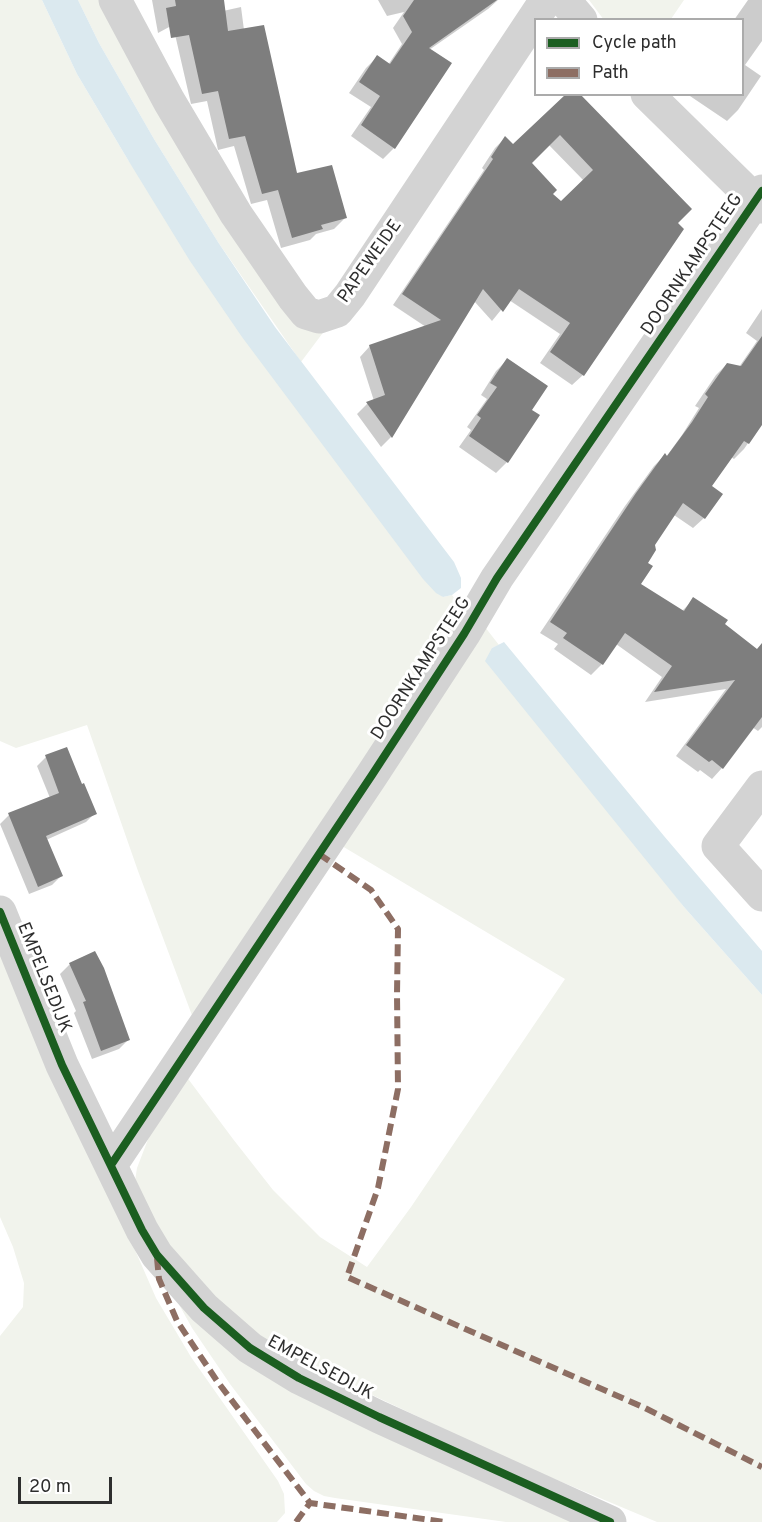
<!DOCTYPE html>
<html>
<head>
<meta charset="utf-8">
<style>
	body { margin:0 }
	#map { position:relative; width:762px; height:1522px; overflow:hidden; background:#fff; font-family:Overpass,sans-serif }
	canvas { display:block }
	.legend { position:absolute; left:534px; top:18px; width:210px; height:78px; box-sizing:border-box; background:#fff; border:2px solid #ababab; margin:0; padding:8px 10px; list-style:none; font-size:18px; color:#2e2e2e }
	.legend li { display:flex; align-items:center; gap:12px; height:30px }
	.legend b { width:30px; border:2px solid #ababab }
	.scale { position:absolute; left:18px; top:1477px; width:94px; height:27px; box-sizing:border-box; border:3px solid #2e2e2e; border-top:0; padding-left:8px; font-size:18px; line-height:21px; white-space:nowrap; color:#2e2e2e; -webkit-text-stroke:4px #fff; paint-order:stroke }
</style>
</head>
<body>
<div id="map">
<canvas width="762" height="1522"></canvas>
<ul class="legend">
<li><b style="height:8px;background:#1b5e20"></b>Cycle path</li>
<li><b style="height:8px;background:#8d6e63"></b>Path</li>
</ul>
<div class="scale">20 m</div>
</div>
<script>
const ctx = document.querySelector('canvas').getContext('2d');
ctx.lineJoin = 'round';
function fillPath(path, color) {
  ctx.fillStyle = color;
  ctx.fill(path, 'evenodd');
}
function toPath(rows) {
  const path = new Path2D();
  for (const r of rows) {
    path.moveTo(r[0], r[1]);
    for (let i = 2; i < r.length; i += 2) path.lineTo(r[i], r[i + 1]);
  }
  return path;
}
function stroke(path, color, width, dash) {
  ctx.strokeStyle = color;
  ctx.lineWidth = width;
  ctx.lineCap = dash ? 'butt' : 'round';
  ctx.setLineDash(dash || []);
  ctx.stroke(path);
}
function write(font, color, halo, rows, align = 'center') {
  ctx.font = font + ' Overpass,sans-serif';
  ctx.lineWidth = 6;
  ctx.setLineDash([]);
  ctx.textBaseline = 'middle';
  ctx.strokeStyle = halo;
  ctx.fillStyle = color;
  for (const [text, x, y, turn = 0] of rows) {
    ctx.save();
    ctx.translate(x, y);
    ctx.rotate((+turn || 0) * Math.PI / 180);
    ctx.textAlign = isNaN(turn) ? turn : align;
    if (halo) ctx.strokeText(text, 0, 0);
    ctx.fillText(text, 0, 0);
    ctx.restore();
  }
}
const green = toPath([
	[0,0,42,0,77,74,128,160,443,597,452,595,469,617,196,1026,138,871,87,725,16,748,0,741],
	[78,0,103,0,328,326,301,362,218,242,154,139,99,43],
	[589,0,684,0,671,19,604,20],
	[485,627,499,645,492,648,684,907,762,995,762,1522,657,1522,514,1462,349,1384,259,1336,222,1304,168,1246,135,1181,137,1168,152,1129,186,1076,233,1139,273,1190,320,1237,367,1267,411,1207,565,979,342,846],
	[0,941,156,1298,191,1357,278,1481,284,1494,285,1513,277,1522,0,1522,0,1336,23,1307,24,1283,13,1247,0,1217],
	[171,1290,581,1522,506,1522,335,1498,324,1496,314,1491,306,1484,230,1384,192,1328]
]);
const water = toPath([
	[42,0,78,0,99,43,154,139,218,242,275,327,454,562,461,578,461,588,452,595,443,597,436,593,423,579,242,337,190,261,128,160,77,74],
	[504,642,664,836,762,951,762,995,684,907,485,661,492,648]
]);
const shadow = toPath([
	[152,0,220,0,187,19,241,7,244,30,296,174,345,218,334,229,316,234,310,240,281,248,267,200,251,204,234,146,218,150,207,101,191,104,174,30,184,19,158,33],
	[378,0,498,0,488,9,429,50,394,148,383,159,351,136,371,107,349,93,366,68,377,57,388,65,402,44,393,28,404,12,387,16],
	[748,0,762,0,762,41,745,65,761,76,738,110,727,121,687,94,742,94,742,20,734,20],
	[567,94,676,224,583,375,572,385,540,363,560,334,509,300,492,321,474,301,391,437,381,447,357,414,367,404,374,401,360,357,370,346,426,327,393,305,484,170,482,168,495,148,505,138,513,146],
	[548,144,584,181,562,203,550,194,530,163],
	[762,309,762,423,744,449,734,459,731,457,710,487,704,518,693,528,674,515,654,545,639,584,681,612,694,599,723,625,762,655,762,727,758,731,752,727,722,768,712,779,700,770,698,772,676,756,726,689,645,702,662,677,616,644,602,664,591,675,554,649,558,644,540,633,625,506,654,466,665,455,666,457,682,435,699,408,695,406,716,375,727,364,739,367,757,341,746,333],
	[507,360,530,410,507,462,496,473,459,447,471,430,467,427,487,399,481,395,496,371],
	[46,757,81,786,95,813,86,822,46,840,61,876,52,885,29,894,0,824,9,815,50,798,37,766],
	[95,953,129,1039,119,1049,92,1059,74,1013,76,1011,60,974,69,965]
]);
const building = toPath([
	[175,0,224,0,228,31,264,25,297,173,332,165,347,218,321,225,323,229,292,238,278,190,262,194,245,136,229,139,218,91,202,94,189,35,171,38,166,8,176,6],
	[414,0,497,0,429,48,452,63,395,149,361,125,380,96,359,82,377,55,390,64,412,32,403,16],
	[566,94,580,94,692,209,678,223,684,229,584,376,550,352,570,323,519,289,503,312,483,289,392,438,366,402,385,395,369,345,441,320,402,294,493,159,491,157,505,136,513,144],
	[560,135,593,170,561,201,553,194,557,190,532,163],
	[762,336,762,425,749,444,744,441,712,486,723,494,705,519,683,503,655,545,656,550,648,563,653,566,641,584,684,611,693,597,728,620,725,624,757,649,762,643,762,717,723,769,712,760,709,762,686,745,735,680,654,692,672,666,625,633,603,665,563,638,567,633,550,622,636,493,665,453,667,456,692,422,708,397,705,394,727,363,741,366],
	[507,358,548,386,532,410,540,415,508,463,469,436,481,418,477,415,497,387,490,383],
	[67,747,82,784,84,783,97,814,46,836,63,876,38,887,8,813,59,793,45,755],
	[95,951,104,968,130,1040,101,1051,83,1002,86,1001,69,963]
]);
const minor = toPath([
	[115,0,169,101,236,214,293,297,306,313,319,317,337,311,350,295,546,0],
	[564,0,581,20],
	[647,94,762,207],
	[762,787,718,846,762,895],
	[0,912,62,1065,142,1230,157,1255,204,1308,250,1348,299,1378,379,1417,610,1522],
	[111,1165,372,775,464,634,497,578,762,191]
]);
const quiet = toPath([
	[319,854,371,890,398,929,397,994,398,1089,378,1188,347,1277,645,1408,762,1467],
	[157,1258,159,1279,177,1321,217,1381,310,1503,445,1522],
	[296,1522,310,1503]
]);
const cycleway = toPath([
	[0,912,62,1065,142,1230,157,1255,204,1308,250,1348,299,1378,379,1417,610,1522],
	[111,1165,372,775,464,634,497,578,762,191]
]);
const streetNames = [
	["PAPEWEIDE",371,262,-55],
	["DOORNKAMPSTEEG",693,265,-56],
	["DOORNKAMPSTEEG",422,669,-57],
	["EMPELSEDIJK",43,978,68],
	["EMPELSEDIJK",320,1369,28]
];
fillPath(green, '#f1f3ec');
fillPath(water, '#dbe9ef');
fillPath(shadow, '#0003');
fillPath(building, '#7e7e7e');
stroke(minor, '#d3d3d3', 33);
stroke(quiet, '#8d6e63', 6, [12, 6]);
stroke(cycleway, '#1b5e20', 8);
write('18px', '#2e2e2e', '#fff', streetNames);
</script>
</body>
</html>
